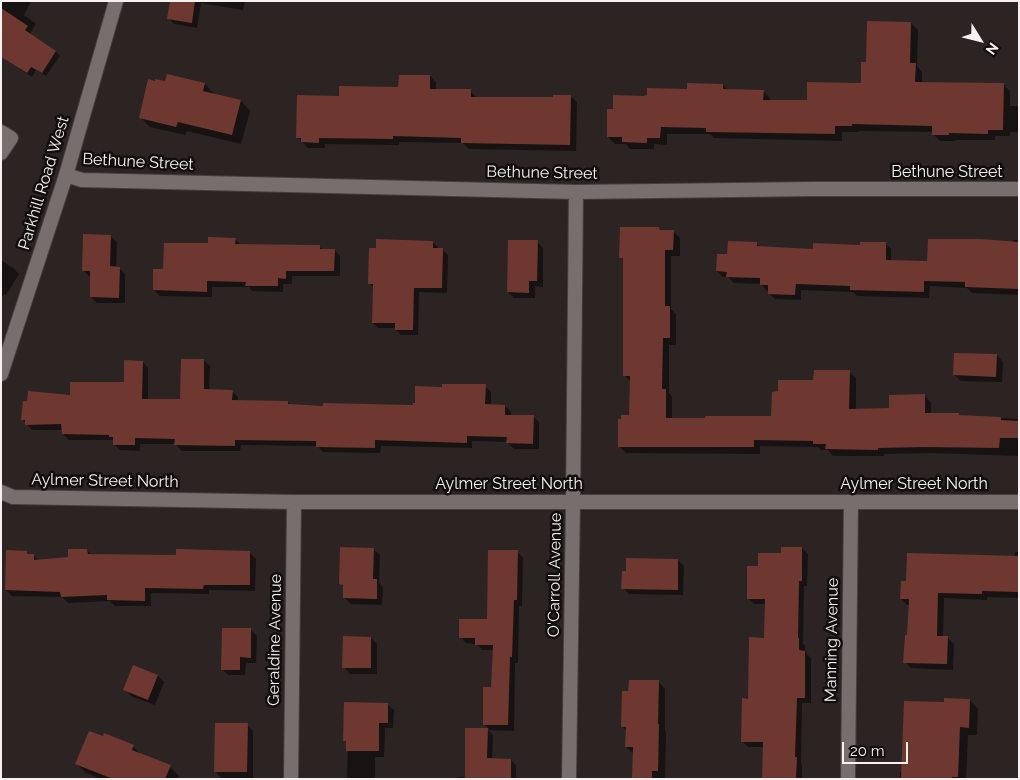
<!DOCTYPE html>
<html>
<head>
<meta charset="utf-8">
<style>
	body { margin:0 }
	#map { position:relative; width:1020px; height:780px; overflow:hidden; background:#2b2423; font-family:Raleway,sans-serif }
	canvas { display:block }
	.frame { position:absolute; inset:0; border:2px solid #f7f2f1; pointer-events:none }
	.north { position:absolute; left:955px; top:15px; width:50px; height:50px; -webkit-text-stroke:4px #110e0d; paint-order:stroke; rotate:126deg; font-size:14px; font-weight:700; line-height:20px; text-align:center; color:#f7f2f1 }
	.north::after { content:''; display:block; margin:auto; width:18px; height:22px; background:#f7f2f1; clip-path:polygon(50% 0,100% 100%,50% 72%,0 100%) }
	.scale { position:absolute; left:842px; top:742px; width:66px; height:22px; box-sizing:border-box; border:2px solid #f7f2f1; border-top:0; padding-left:6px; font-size:15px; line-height:18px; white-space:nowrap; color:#f7f2f1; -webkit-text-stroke:4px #110e0d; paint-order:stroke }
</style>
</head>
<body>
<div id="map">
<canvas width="1020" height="780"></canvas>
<div class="frame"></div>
<div class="north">N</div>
<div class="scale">20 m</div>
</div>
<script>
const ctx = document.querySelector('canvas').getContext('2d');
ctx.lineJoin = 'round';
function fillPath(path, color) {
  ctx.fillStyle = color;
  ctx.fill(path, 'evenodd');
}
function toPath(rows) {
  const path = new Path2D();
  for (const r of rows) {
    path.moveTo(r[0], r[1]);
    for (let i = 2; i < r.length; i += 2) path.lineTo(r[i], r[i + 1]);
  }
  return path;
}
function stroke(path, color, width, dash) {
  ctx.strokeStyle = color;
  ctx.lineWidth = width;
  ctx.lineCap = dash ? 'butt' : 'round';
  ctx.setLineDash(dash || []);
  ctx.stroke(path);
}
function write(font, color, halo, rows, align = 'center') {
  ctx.font = font + ' Raleway,sans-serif';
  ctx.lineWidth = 5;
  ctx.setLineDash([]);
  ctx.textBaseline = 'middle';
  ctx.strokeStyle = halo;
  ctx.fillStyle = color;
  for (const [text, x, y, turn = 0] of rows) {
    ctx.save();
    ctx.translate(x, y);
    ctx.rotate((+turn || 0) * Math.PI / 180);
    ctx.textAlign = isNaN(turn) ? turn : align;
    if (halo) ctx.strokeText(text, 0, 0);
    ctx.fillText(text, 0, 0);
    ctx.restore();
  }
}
const shadow = toPath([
	[3,1,31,1,24,15,36,24,29,35,56,52,60,56,46,76,36,70,32,77,1,57,1,4],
	[171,1,245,1,243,10,201,3,197,28,174,24,168,18],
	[911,23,918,30,917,66,922,72,922,83,1003,84,1010,91,1010,106,1019,106,1019,132,1010,132,1010,136,995,136,995,140,956,140,955,141,940,141,933,134,933,132,859,131,859,132,842,132,842,141,714,138,710,134,667,134,667,145,654,144,654,149,630,149,626,144,615,144,608,137,614,110,645,97,723,85,728,90,763,91,770,98,770,101,808,102,862,84,867,64],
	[430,76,436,82,436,90,470,91,477,98,554,98,570,96,577,102,576,151,469,149,463,143,399,142,399,145,325,144,325,148,308,148,297,137,340,97,400,88],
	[205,84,214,94,241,101,250,111,241,144,187,131,185,135,150,127,140,117],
	[659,228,662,231,673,231,680,238,680,256,671,256,671,309,676,314,676,345,669,345,669,393,672,397,672,419,773,417,815,381,849,372,856,378,856,410,890,410,925,396,931,403,931,414,1019,419,1019,456,932,453,884,454,884,456,833,456,828,450,821,450,818,447,760,446,760,454,626,453,619,446,631,416,631,382,624,375,625,261,621,257],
	[110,236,117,242,116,268,119,268,125,274,125,303,97,303,91,297,92,277,90,277,84,271],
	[235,239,242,246,320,247,323,250,334,250,340,256,340,276,292,276,292,284,283,284,283,292,252,291,249,287,212,287,212,297,160,296,154,290,164,271,209,244],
	[1013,240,1019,240,1019,295,972,293,967,288,930,286,929,298,857,296,853,292,801,290,801,300,775,299,769,293,769,291,767,291,761,284,734,283,728,277,723,277,717,271,728,256,757,244,760,248,814,250,885,243,891,249,891,261,928,262,1013,242],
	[537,241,543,248,543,287,535,286,535,298,514,298,508,292],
	[432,242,438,247,438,249,442,249,448,255,447,293,419,292,418,335,401,335,396,330,396,328,378,328,373,323,374,288,370,284,377,249],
	[1,260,14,269,19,274,6,295,4,294,1,299],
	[997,355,1003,362,1002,382,961,381,954,375],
	[204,360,210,366,209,391,232,391,238,397,238,402,288,402,291,406,325,407,414,406,443,388,485,386,491,392,491,406,505,406,511,412,511,416,533,416,539,422,539,449,514,449,507,442,472,441,472,448,381,446,380,453,323,452,317,446,241,445,240,451,182,451,175,444,140,444,140,451,120,450,114,444,114,440,69,440,63,434,63,430,32,430,23,420,71,396,125,384,143,362,148,368,148,400,182,401],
	[802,548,808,554,807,586,804,586,803,644,805,645,805,652,811,658,811,703,802,703,801,763,802,764,802,779,763,779,764,747,748,747,742,741,749,700,766,639,766,604,754,604,748,598,759,568,782,554],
	[373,549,380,555,379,583,383,587,382,605,351,604,344,598,345,588,341,584],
	[87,550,92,555,177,557,250,553,256,559,255,591,209,590,209,594,151,593,151,606,115,606,110,601,68,603,62,597,12,596,6,590,26,552,29,555,33,555,39,561,70,559],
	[517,551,523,558,522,606,519,606,518,663,515,663,514,731,488,730,493,735,492,760,511,760,516,766,516,779,458,779,458,777,466,777,466,729,490,730,484,724,492,689,494,650,483,650,476,644,466,643,460,637,488,621],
	[1015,552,1019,552,1019,598,987,597,987,600,944,598,943,637,948,638,954,644,953,670,911,668,905,662,909,636,910,605,907,605,901,598,908,582,1015,557],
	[678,560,684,566,683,595,629,594,623,588],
	[251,630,257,636,256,663,246,663,245,675,228,675,222,669],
	[371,638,377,644,377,674,350,674,344,667],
	[134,666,158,676,164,682,155,705,131,696,125,689],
	[658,681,665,689,665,731,666,732,665,778,633,779,634,754,626,747,627,731,623,727,630,692],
	[970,700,978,709,977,735,968,735,966,779,900,779,900,772,902,772,945,704],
	[387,704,394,710,393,728,385,728,384,757,375,757,375,779,347,779,348,744,344,740],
	[247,725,253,731,253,778,221,778,215,771],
	[133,746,142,756,170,767,179,776,178,779,101,779,86,773,77,764]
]);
const building = toPath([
	[170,1,195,1,192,23,167,19],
	[1,8,28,26,25,30,56,51,42,73,31,67,27,73,1,57],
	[867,21,911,22,910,63,916,63,915,82,1004,83,1003,130,988,130,988,134,949,133,949,135,932,135,932,126,852,124,852,126,835,126,835,134,706,132,706,128,661,127,660,138,647,138,647,143,622,142,622,137,607,137,607,109,613,109,613,95,644,96,647,95,647,88,687,89,687,83,723,84,723,89,764,90,763,100,807,100,807,82,861,83,861,62,866,62],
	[167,74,205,83,203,91,241,100,232,135,178,122,176,127,139,118,148,79,155,81,155,79,165,81],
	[399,75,430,75,430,89,471,89,471,97,553,97,553,95,571,95,570,145,461,143,461,138,393,136,393,139,319,138,319,143,301,142,301,138,296,138,297,95,339,96,339,86,398,87],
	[620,227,659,227,660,230,674,230,673,250,665,250,665,306,670,306,670,338,663,338,662,389,666,389,666,418,705,418,705,416,771,416,772,392,778,391,778,380,813,380,814,370,850,370,849,409,889,408,889,395,925,394,925,413,959,413,959,415,1001,417,1001,420,1019,421,1019,438,1000,438,999,448,925,447,878,448,878,450,825,449,826,444,813,444,813,441,754,440,754,447,618,447,618,419,621,419,621,415,629,415,630,376,623,376,623,258,619,258],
	[83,234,111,235,110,266,120,267,119,298,90,297,90,271,82,271],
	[208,237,236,238,235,244,320,245,320,249,335,249,334,271,286,271,286,279,278,278,278,286,245,286,246,282,207,281,207,292,153,290,153,269,163,269,164,243,208,243],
	[376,239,433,241,433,248,443,248,442,288,414,288,413,330,395,330,395,323,372,323,373,284,368,284,369,248,376,248],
	[928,239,981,239,1019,242,1019,289,965,287,965,282,924,281,924,292,850,290,850,286,796,284,795,295,768,294,768,285,760,285,760,278,726,277,727,272,716,271,717,254,727,254,728,241,757,242,757,246,813,249,813,243,860,245,860,242,886,242,886,260,927,261],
	[508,240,538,240,537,281,529,281,529,293,507,292],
	[954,353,997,354,996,377,953,375],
	[181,359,204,359,204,389,233,390,232,400,288,401,288,404,323,406,323,403,413,405,413,403,415,403,415,386,442,387,442,384,486,384,485,404,505,405,505,415,534,415,533,444,506,443,507,437,467,436,467,443,375,440,375,448,316,447,316,441,235,440,235,446,174,445,175,439,135,438,135,445,113,445,113,437,109,437,109,435,62,434,61,424,25,425,25,420,21,420,23,401,27,401,28,391,70,395,70,382,124,382,124,360,143,361,142,399,180,399],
	[340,547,374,548,373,579,377,579,377,599,343,598,343,585,339,584],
	[781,547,802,547,802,581,799,581,798,638,799,638,799,650,805,651,805,698,797,698,795,757,797,757,796,779,762,779,763,742,741,742,742,698,748,699,749,637,764,638,765,599,747,599,747,566,758,566,758,553,781,553],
	[68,549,87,549,88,554,176,555,176,549,250,551,250,585,204,585,203,589,145,588,145,601,107,600,107,595,61,597,60,592,5,590,6,550,27,551,27,554,34,554,34,560,68,557],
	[488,550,518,550,517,600,514,600,512,657,510,657,508,725,483,725,483,687,491,687,493,645,475,645,475,638,459,638,459,619,487,619],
	[907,553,1019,556,1018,592,982,591,982,594,938,593,937,636,948,636,947,664,903,663,905,635,907,635,909,599,900,599,901,581,906,581],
	[626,558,678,559,678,590,621,589,622,571,626,571],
	[222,628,251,628,251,658,240,657,240,670,221,670],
	[343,636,371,637,371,668,342,668],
	[133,665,158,675,148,700,123,690],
	[629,680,659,680,658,724,659,724,658,771,652,771,652,779,632,779,633,747,625,747,626,727,621,727,622,691,628,691],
	[944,698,970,699,969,728,960,727,958,777,952,777,952,779,901,779,904,701,944,702],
	[344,702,388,703,388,723,379,723,379,751,346,751,346,741,343,741],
	[215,723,248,723,247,772,214,772],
	[465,728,488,728,487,758,511,759,511,779,465,779],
	[89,731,103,736,104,733,134,745,132,750,171,765,165,779,113,779,75,764]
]);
const minor = toPath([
	[1,132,11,138,1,153],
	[66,175,82,180,576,192,814,189,1019,189],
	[1,492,13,497,294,502,1019,502],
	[291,779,294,502],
	[569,779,573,501,576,192],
	[848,779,851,502]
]);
const secondary = toPath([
	[1,374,66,175,116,1]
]);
const streetNames = [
	["Bethune Street",138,162,3],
	["Bethune Street",947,172],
	["Bethune Street",542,173,1],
	["Parkhill Road West",44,183,-73],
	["Aylmer Street North",105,481,1],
	["Aylmer Street North",509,484],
	["Aylmer Street North",914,484],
	["O'Carroll Avenue",555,575,-89],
	["Geraldine Avenue",275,640,-89],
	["Manning Avenue",832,640,-89]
];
fillPath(shadow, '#0007');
fillPath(building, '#6e3730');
stroke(minor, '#453f3e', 16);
stroke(secondary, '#453f3e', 16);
stroke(minor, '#776f6d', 14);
stroke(secondary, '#776f6d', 14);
write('16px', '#f7f2f1', '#110e0d', streetNames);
</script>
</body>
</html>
